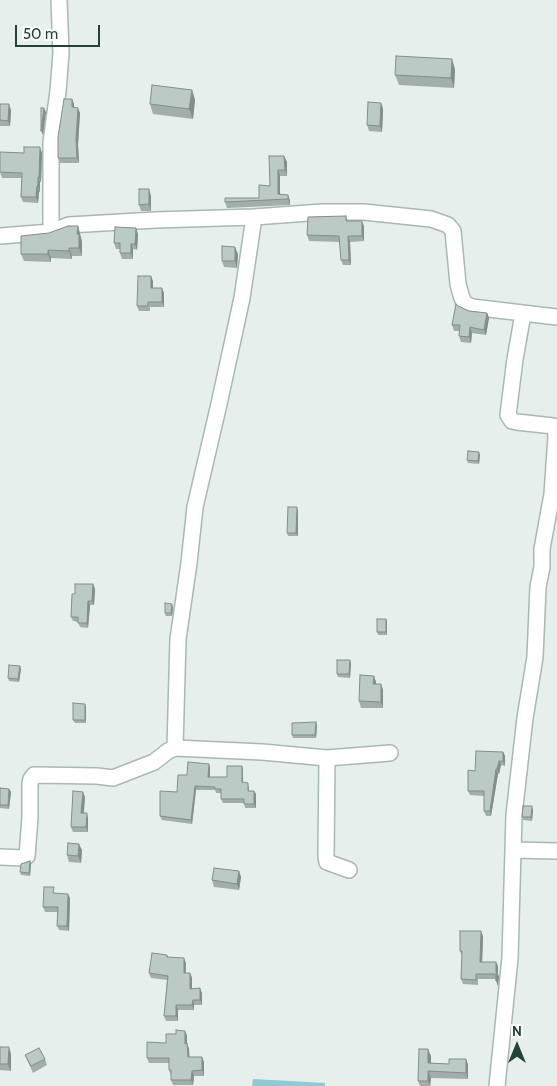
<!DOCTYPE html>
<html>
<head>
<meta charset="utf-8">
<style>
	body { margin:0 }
	#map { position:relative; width:557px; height:1086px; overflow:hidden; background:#e6efeb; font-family:Cabin,sans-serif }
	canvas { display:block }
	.north { position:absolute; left:492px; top:1021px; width:50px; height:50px; -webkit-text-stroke:4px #f7fbf9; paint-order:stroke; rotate:0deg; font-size:14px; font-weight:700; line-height:20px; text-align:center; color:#24423a }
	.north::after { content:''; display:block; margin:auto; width:18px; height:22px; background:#24423a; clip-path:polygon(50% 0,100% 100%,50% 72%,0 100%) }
	.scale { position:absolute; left:15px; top:25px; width:85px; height:22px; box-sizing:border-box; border:2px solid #24423a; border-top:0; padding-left:6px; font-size:15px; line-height:18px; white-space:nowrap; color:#24423a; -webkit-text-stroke:4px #f7fbf9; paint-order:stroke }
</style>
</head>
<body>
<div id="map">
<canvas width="557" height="1086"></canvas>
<div class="north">N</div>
<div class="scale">50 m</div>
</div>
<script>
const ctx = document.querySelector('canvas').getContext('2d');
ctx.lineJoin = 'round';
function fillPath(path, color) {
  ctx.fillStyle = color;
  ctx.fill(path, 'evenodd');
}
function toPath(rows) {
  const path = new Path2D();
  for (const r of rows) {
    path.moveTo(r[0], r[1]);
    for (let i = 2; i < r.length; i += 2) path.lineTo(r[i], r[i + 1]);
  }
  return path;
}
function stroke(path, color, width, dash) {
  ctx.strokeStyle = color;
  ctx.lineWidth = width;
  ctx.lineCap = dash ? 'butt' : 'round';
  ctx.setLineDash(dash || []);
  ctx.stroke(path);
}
const water = toPath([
	[253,1079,325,1083,325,1086,252,1086]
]);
const minor = toPath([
	[59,0,61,53,58,91,51,142,51,232,69,225,155,220,254,217,322,212,364,212,431,219,448,225,453,231,458,284,461,295,464,303,472,307,557,317],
	[0,236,51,232],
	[175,748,262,752,327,758,390,753],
	[327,758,326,857,327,862,349,870],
	[513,850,557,851],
	[0,857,24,858,27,856,30,817,30,784,31,779,34,775,97,776,113,778,154,762,168,751,175,748,178,639,189,563,195,507,219,404,242,298,254,217],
	[497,1086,510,958,514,815,525,718,535,657,538,587,542,567,542,549,552,494,556,437,555,428,553,426,517,422,512,421,508,415,515,359,523,314]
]);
const wall = toPath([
	[455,69,454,88,399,85,395,75],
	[192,90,195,100,193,119,153,114,150,104],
	[72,99,74,104,74,107,80,113,78,145,79,163,60,163,58,158],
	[381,103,383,109,382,132,369,131,367,125],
	[0,104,11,110,10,126,0,126],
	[42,153,41,182,40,182,40,192,39,192,38,203,23,202,21,197,22,178,2,178,0,172],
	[284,156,287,162,287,176,280,176,280,194,288,195,290,201,290,205,227,208,225,202,259,198,270,186],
	[151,196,151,211,141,211,139,205],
	[346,216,348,221,364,226,364,241,350,242,351,265,343,265,341,260,340,242,309,241,307,235],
	[78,226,82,242,82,256,72,256,72,259,51,258,51,262,24,261,21,254,49,233],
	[138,234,137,250,133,249,133,259,122,259,120,253,120,249,116,249,114,243],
	[238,254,237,268,224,267,222,261],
	[153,281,153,288,164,293,164,307,150,307,150,311,139,311,137,306],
	[469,311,487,313,489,318,486,335,472,333,471,343,461,342,459,336,460,331,454,331,452,325],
	[480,455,479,464,468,463,467,460],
	[298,511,298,536,288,536,287,533],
	[93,584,95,589,94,605,90,605,88,628,80,627,78,622,73,621,71,617,75,594],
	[173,607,172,616,166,616,165,613],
	[386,619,387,623,387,635,378,635,377,632],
	[350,660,351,664,350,678,338,677,337,674],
	[21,669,19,682,9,681,8,678],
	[374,676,376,684,381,684,383,690,383,708,361,708,359,701],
	[86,707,86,723,75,723,73,720],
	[316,722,317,726,316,738,293,738,292,735],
	[503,752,505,756,505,766,501,765,499,774,498,774,491,816,486,816,484,811,484,796,470,795,468,791,475,771],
	[209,764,210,768,210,777,227,777,242,766,243,769,243,782,249,786,249,791,256,794,256,808,245,808,244,803,223,803,221,799,221,793,216,793,215,790,196,790,192,824,162,820,160,816,177,792,187,775],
	[0,788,9,789,11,792,9,809,0,808],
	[85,797,84,813,88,818,88,832,73,832,71,827],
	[533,810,532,821,523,820,522,817],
	[82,850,81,863,69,862,67,855],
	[30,861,31,864,30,876,21,875,20,872],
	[239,871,241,877,239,890,214,887,212,880],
	[55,892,55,893,70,898,69,931,59,930,57,926,57,912,45,912,43,907],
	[483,936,482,962,498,966,498,974,499,977,498,986,496,979,478,979,478,985,463,984,461,979,462,956,460,951],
	[167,955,168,957,186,963,186,973,190,973,192,978,192,989,202,993,202,1005,194,1005,194,1010,178,1010,178,1021,166,1021,164,1016,167,980,151,978,149,973],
	[185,1031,187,1036,187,1044,189,1049,189,1057,204,1062,204,1076,194,1076,193,1085,173,1085,171,1080,171,1075,169,1070,169,1063,149,1063,147,1058,166,1043,176,1034],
	[0,1047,11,1054,11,1071,0,1070],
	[25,1055,45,1059,47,1065,33,1073],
	[431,1056,431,1063,449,1064,466,1059,468,1065,468,1079,431,1078,430,1086,420,1086,418,1081]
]);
const shadedWall = toPath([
	[452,59,455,69,454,88,451,78],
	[192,90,195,100,193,119,189,109],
	[72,99,74,104,74,113,72,107],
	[381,103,383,109,382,132,380,126],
	[9,104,11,110,10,126,8,121],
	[44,108,46,112,43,135,41,131],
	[78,108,80,113,78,145,79,163,77,158,76,139],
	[40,147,42,153,41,182,39,177],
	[284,156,287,162,287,176,285,170],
	[278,170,280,176,280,200,278,194],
	[38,177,40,182,40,192,38,186],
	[37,186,39,192,38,203,36,197],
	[149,189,151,196,151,211,149,204],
	[288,195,290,201,290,205,288,199],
	[362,221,364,226,364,241,362,236],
	[78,226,82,242,82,256,79,248,77,234],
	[136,228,138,234,137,250,135,244],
	[348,236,350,242,351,265,349,260],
	[131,244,133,249,133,259,131,253],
	[235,247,238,254,237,268,235,261],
	[69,248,72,256,72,259,69,251],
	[48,250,51,258,51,262,48,254],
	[151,276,153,281,153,293,151,288],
	[162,288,164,293,164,307,162,302],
	[487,313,489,318,486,335,484,330],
	[470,327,472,333,471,343,469,337],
	[479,452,480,455,479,464,478,461],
	[297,507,298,511,298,536,296,533],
	[93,584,95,589,94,605,92,601],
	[88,601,90,605,88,628,87,623],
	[172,604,173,607,172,616,171,613],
	[386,619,387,623,387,635,386,632],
	[350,660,351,664,350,678,349,674],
	[20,666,21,669,19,682,18,679],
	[374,676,376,682,376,690,373,684],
	[381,684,383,690,383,708,381,702],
	[85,704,86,707,86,723,85,720],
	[316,722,317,726,316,738,315,735],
	[503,752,505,756,505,766,503,761],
	[499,761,501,765,499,774,497,769],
	[209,764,210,768,210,781,208,777],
	[242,766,243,769,243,786,242,782],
	[496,769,498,774,491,816,490,811],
	[195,786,196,790,192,824,191,820],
	[9,789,11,792,9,809,8,805],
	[254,791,256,794,256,808,254,804],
	[83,792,85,797,83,819,81,813],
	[532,806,533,810,532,821,531,817],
	[87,813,88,818,88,832,86,827],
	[79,844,82,850,81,863,78,856],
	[30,861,31,864,30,876,29,873],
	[239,871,241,877,239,890,237,884],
	[68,894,70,898,69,931,67,926],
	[481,931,483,936,482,966,480,962],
	[184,958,186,963,185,977,184,973],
	[496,962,498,966,498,974,499,977,498,986,496,981],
	[190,973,192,978,192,994,190,989],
	[200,988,202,993,202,1005,200,1000],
	[193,1000,194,1005,194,1010,192,1005],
	[176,1005,178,1010,178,1021,176,1016],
	[185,1031,187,1036,187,1049,185,1044],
	[187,1043,189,1049,190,1063,188,1057],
	[9,1047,11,1054,11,1071,8,1064],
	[428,1049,431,1056,431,1069,428,1063],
	[202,1057,204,1062,204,1076,202,1070],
	[466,1059,468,1065,468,1079,466,1073],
	[192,1071,194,1076,193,1085,191,1080],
	[428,1071,431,1078,430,1086,428,1081]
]);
const building = toPath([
	[396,56,452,59,451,78,395,75,396,56],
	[152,85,192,90,189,109,150,104,152,85],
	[64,99,72,99,72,107,78,108,76,139,77,158,58,158,58,137,64,99],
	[368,102,381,103,380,126,367,125,368,102],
	[0,104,9,104,8,121,0,120,0,104],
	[41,108,44,108,41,131,41,108],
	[24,147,40,147,39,177,38,177,38,186,37,186,36,197,21,197,22,173,0,172,0,152,24,153,24,147],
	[269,156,284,156,285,170,278,170,278,194,288,195,288,199,225,202,225,198,259,198,259,185,270,186,269,156],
	[139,189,149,189,149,204,139,205,139,189],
	[346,216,346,221,362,221,362,236,348,236,349,260,341,260,339,236,307,235,308,217,346,216],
	[68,226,78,226,77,234,79,234,79,248,69,248,69,251,48,250,48,254,21,254,21,236,49,233,68,226],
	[115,227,136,228,135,244,131,244,131,253,120,253,120,243,114,243,115,227],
	[222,246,235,247,235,261,222,261,222,246],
	[138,276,151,276,151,288,162,288,162,302,148,302,148,306,137,306,138,276],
	[456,304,458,306,469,311,487,313,484,330,470,327,469,337,459,336,460,325,452,325,456,304],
	[468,451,479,452,478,461,467,460,468,451],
	[288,507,297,507,296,533,287,533,288,507],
	[75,584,93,584,92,601,88,601,87,623,78,623,78,617,71,617,72,594,75,594,75,584],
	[165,603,172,604,171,613,165,613,165,603],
	[377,619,386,619,386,632,377,632,377,619],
	[337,660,350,660,349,674,337,674,337,660],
	[9,665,20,666,18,679,8,678,9,665],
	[360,675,374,676,373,684,381,684,381,702,359,701,360,675],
	[73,703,85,704,85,720,73,720,73,703],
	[316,722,315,735,292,735,292,723,316,722],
	[476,751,503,752,503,761,499,761,497,769,496,769,490,811,484,811,484,791,468,791,468,770,475,771,476,751],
	[188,762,209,764,208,777,227,777,227,766,242,766,242,782,248,783,248,791,254,791,254,804,244,804,244,799,221,799,221,789,215,789,215,787,195,786,191,820,160,816,160,791,177,792,178,775,187,775,188,762],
	[0,788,9,789,8,805,0,805,0,788],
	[73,791,83,792,81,813,87,813,86,827,71,827,73,791],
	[523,806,532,806,531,817,522,817,523,806],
	[68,843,79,844,78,856,67,855,68,843],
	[30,861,29,873,20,872,21,864,30,861],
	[214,868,239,871,237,884,212,880,214,868],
	[44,887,54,887,53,893,68,894,67,926,57,926,58,907,43,907,44,887],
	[460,931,481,931,480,962,496,962,496,972,497,972,496,981,496,974,476,974,476,980,461,979,462,951,460,951,460,931],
	[152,953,167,955,167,957,184,958,184,973,190,973,190,989,200,988,200,1000,193,1000,192,1005,176,1005,176,1016,164,1016,168,976,149,973,152,953],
	[176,1030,185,1031,185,1044,187,1043,188,1057,202,1057,202,1070,192,1071,191,1080,171,1080,171,1070,169,1070,169,1058,147,1058,147,1042,166,1043,166,1034,176,1034,176,1030],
	[0,1047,9,1047,8,1064,0,1064,0,1047],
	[39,1048,45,1059,31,1066,25,1055,39,1048],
	[419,1049,428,1049,428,1063,449,1064,449,1059,466,1059,466,1073,428,1071,428,1081,418,1081,419,1049]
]);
fillPath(water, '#8ec9d4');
stroke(minor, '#a8b8b2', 18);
stroke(minor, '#fff', 15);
fillPath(wall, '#a1aea9');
fillPath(shadedWall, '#838d89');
fillPath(building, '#bbcac4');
stroke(building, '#838d89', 1);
</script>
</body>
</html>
